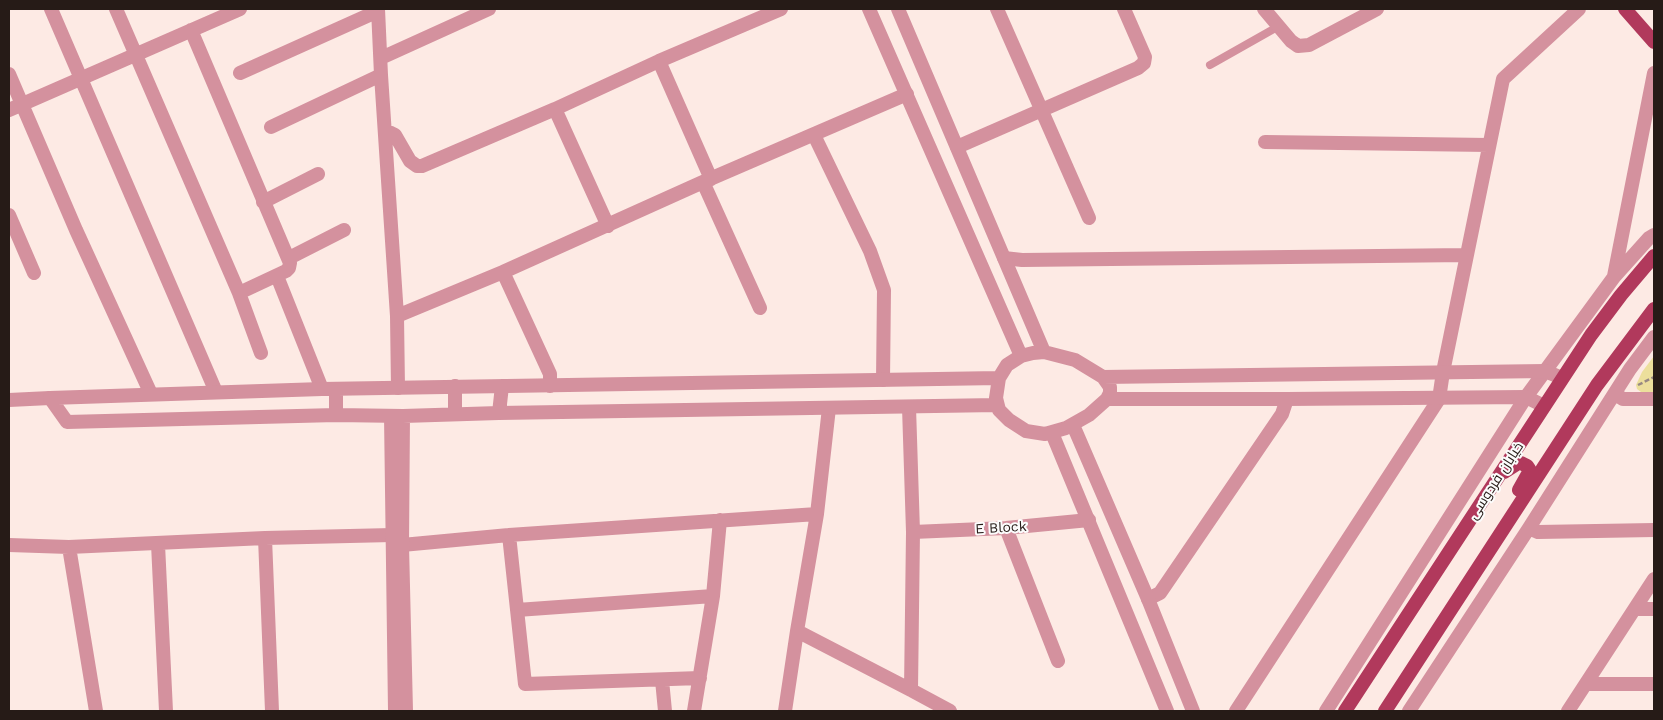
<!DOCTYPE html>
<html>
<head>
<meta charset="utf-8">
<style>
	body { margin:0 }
	#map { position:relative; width:1663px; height:720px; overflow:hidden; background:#fdeae4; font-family:"Work Sans",sans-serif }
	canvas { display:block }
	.frame { position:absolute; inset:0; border:10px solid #261b17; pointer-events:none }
</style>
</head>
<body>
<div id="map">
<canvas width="1663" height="720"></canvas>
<div class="frame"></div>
</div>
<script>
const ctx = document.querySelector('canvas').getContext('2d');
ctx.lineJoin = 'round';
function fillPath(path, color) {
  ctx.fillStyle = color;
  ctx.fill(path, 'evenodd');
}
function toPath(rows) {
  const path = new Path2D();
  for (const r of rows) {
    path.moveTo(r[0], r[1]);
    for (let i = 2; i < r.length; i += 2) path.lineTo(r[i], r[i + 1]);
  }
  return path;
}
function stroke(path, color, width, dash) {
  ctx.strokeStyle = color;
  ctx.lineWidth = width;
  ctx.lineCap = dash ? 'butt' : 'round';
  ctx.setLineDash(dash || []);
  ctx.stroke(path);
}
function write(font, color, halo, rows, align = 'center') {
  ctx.font = font + ' "Work Sans",Cairo,sans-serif';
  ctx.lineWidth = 4;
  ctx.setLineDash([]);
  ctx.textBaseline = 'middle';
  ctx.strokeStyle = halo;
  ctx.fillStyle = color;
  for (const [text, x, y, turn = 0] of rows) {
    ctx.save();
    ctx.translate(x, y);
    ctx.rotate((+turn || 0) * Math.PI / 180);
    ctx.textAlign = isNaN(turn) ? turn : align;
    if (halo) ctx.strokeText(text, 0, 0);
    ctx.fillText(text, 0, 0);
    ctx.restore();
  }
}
const green = toPath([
	[1654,356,1654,392,1641,392,1637,389,1636,385,1642,372]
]);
const path = toPath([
	[1638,385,1654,377]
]);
const service = toPath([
	[1210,65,1279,26]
]);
const minor = toPath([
	[51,9,216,392],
	[116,9,239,293,261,353],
	[378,9,381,75,397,316,398,388],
	[997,9,1089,218],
	[1264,9,1291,41,1298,46,1309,45,1377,9],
	[191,30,290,263,289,268,286,271,239,293],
	[381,58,489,9],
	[659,61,711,179],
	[240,73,378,11],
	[9,74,76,230,151,394],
	[555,109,608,226],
	[9,110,240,9],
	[271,127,381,75],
	[385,132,391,133,395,135,410,161,417,166,422,166,555,109,659,61,781,9],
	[814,135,870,251,884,290,883,380],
	[1265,142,1489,145],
	[957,147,1138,68,1144,63,1145,57,1124,9],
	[703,182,760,308],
	[263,202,318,174],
	[9,215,34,273],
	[289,258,344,230],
	[1004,258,1022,260,1467,255],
	[503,272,550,374,550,386],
	[277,276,322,389],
	[1614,276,1654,73],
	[397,316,503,272,703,182,907,94],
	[1615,394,1623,399,1654,399],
	[9,400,50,398],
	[909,407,913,532,1006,528,1089,520],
	[1006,528,1058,661],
	[1529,528,1538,532,1654,530],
	[509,535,525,684,700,678],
	[265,538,272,711],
	[158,544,166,711],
	[9,545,69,547,265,538,392,535],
	[402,545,509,535,817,514],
	[69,547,96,711],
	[1148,599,1160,593,1282,414,1287,399],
	[1636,609,1654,609],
	[517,610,713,596],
	[797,631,911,690,950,711],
	[662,680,665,711],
	[1586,684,1654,684],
	[911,690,913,532],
	[694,711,713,596,720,520],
	[785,711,797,631,817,514,829,408],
	[1236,711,1439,399,1443,372,1503,79,1579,9],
	[1326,711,1526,397,1614,277,1649,238,1654,235],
	[1409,711,1529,528,1630,369,1654,337],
	[1568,711,1654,579]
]);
const tertiary = toPath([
	[869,9,1021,356],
	[898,9,1044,352],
	[1044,352,1075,360,1103,377,1110,387,1110,393,1107,399,1089,415,1066,428,1045,434,1026,431,1009,420,999,410,996,398,999,378,1007,365,1021,356,1033,353,1044,352],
	[1103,377,1545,371,1562,378],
	[455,386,455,414],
	[1107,399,1287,399,1526,397,1544,406],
	[997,405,499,413,403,416,336,415,67,422,50,398,322,389,999,378],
	[499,413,502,386],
	[336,415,336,389],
	[391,416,395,711],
	[403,416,402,545,406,711],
	[1073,425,1148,599,1193,711],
	[1052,433,1167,711]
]);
const primary = toPath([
	[1625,9,1654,42],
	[1504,472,1518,463,1521,463,1527,466,1529,469,1528,474,1519,490],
	[1345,711,1591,335,1621,295,1654,256],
	[1385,711,1597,385,1654,309]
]);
const streetNames = [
	["خیابان فردوسی",1496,481,-57],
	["E Block",1001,528,-3]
];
fillPath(green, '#ecdf9c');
stroke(path, '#978883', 2.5, [5, 2.5]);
stroke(service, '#d4919e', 8);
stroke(minor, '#d4919e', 14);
stroke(tertiary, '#d4919e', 14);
stroke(primary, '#b1395c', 14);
write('14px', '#261b17', '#fcfcfc', streetNames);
</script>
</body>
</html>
